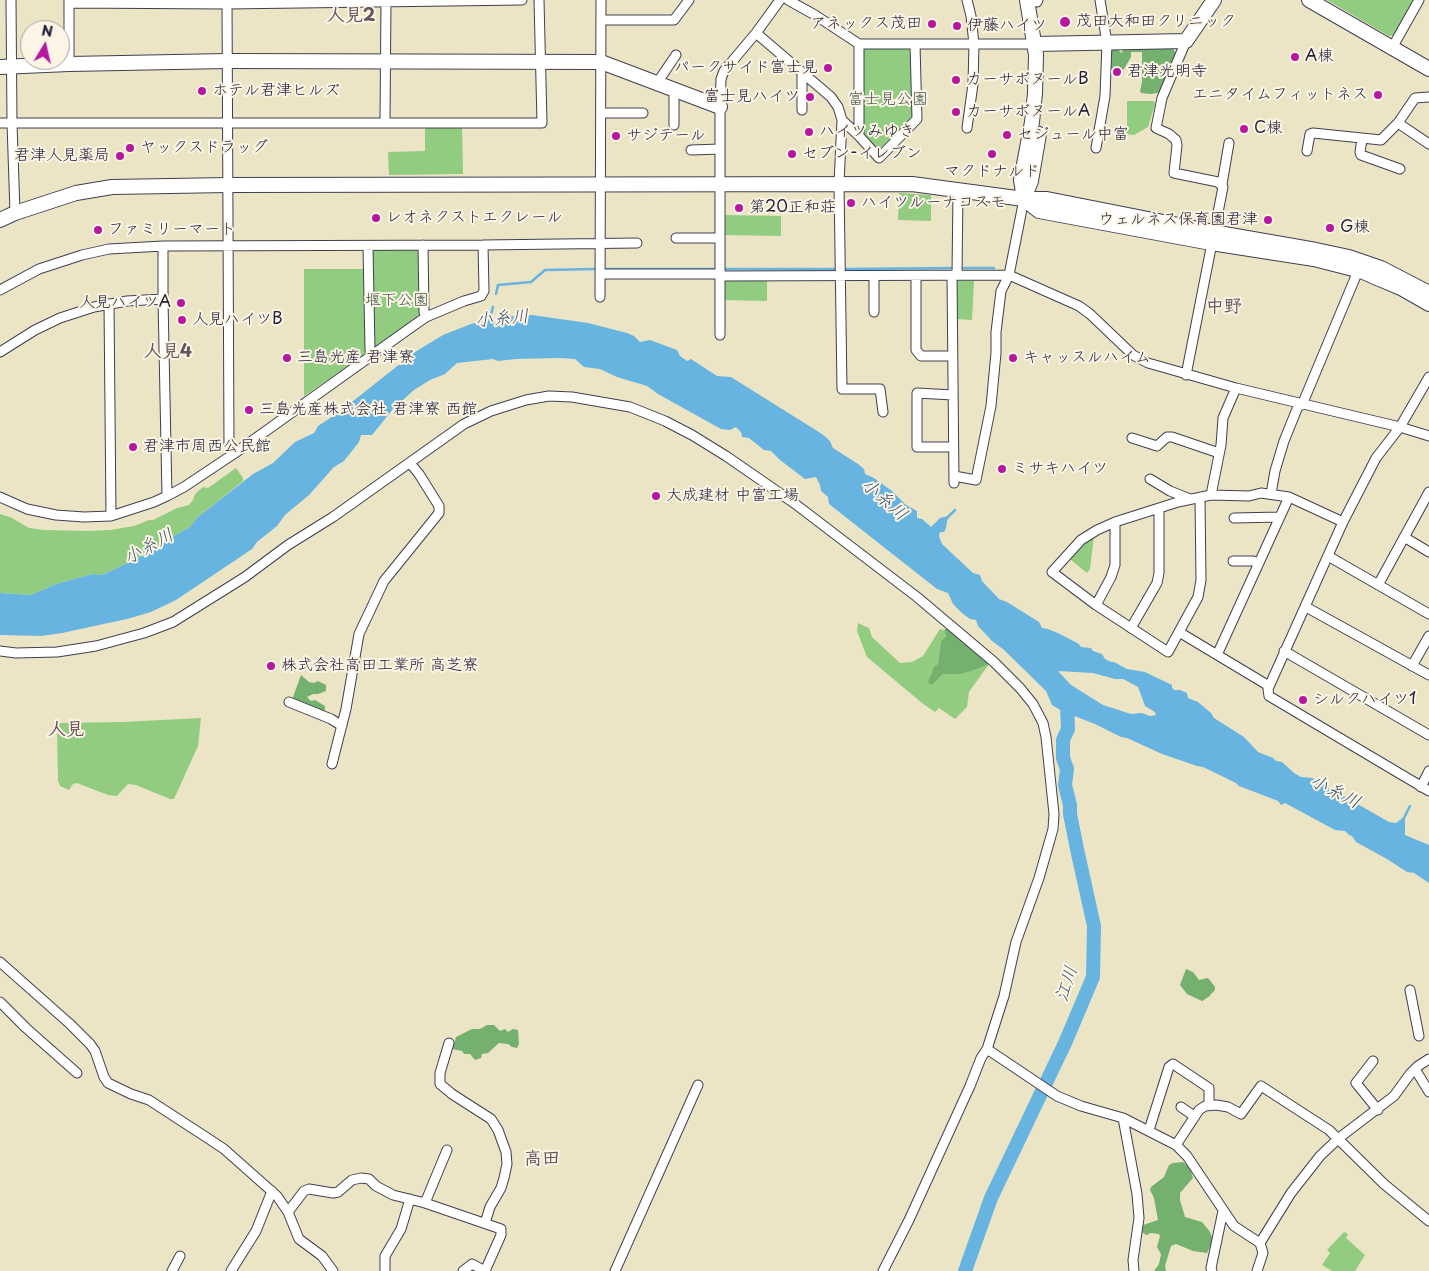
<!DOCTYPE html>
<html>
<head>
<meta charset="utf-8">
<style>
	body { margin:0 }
	#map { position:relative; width:1429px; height:1271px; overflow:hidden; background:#ece5c5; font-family:"Playpen Sans",sans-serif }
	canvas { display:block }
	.north { position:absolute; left:20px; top:20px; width:50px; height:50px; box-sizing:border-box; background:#fcf5e5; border:1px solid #a5a1a1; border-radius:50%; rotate:9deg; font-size:14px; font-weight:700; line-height:20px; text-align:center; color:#22223b }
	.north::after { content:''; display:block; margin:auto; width:18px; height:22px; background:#b5179e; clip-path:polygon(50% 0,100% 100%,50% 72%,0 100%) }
</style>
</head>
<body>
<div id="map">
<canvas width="1429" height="1271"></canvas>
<div class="north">N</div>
</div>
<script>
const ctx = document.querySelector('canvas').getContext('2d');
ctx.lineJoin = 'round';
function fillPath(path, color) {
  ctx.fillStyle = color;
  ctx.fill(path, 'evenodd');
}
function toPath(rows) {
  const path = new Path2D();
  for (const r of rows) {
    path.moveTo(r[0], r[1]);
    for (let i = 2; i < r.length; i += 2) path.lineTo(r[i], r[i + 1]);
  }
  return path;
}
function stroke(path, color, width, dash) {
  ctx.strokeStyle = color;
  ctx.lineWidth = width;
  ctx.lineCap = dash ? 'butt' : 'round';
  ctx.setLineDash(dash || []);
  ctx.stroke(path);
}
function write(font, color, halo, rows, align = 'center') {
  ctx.font = font + ' "Playpen Sans","Klee One",sans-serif';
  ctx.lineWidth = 4;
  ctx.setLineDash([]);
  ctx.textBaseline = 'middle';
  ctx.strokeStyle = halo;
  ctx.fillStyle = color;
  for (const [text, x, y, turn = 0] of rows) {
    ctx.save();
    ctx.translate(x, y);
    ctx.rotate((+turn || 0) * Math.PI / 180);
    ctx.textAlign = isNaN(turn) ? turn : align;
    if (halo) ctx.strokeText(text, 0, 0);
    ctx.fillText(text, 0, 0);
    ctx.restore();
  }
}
const green = toPath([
	[1327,0,1416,0,1396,35,1389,36],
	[863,49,909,49,913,52,913,116,879,150,865,136,863,130],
	[1127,101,1154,101,1155,104,1148,127,1134,135,1127,134],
	[462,126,463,174,389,175,388,152,425,151,425,127],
	[899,193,931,195,931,221,898,220],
	[723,215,781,216,781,236,724,235],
	[419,249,420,317,375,347,374,346,372,252,374,250],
	[304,269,366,269,367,351,365,354,304,396],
	[723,280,767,281,767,301,722,300],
	[958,281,974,281,972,320,956,319,956,283],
	[236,468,243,478,243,481,198,517,190,527,174,536,155,550,102,575,93,574,56,584,31,595,0,593,0,514,12,518,29,528,45,530,87,531,111,530,134,526,149,520,153,520,177,508,189,505,193,500,195,494,203,487,208,488],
	[1094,536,1090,569,1087,573,1070,559,1083,542],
	[858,623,869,628,872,637,900,663,912,662,923,656,940,629,944,630,946,636,941,641,938,664,931,673,932,685,943,674,977,669,989,664,969,692,967,707,955,719,939,708,935,712,922,703,867,657,857,631],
	[201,718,198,746,174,799,170,799,136,785,128,784,117,796,108,795,77,783,73,784,69,790,60,786,58,781,57,725,59,723,122,722],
	[1344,1232,1348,1234,1346,1238,1365,1255,1355,1271,1332,1271,1322,1265,1330,1253,1327,1250]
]);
const forest = toPath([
	[1172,47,1178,57,1162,92,1151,94,1141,93,1140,91,1142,82,1142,52,1131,52,1131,57,1124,69,1120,71,1110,69,1110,51,1113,48,1117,48,1121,53,1125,48],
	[948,628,989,664,977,669,960,674,943,674,932,685,928,682,934,667,938,664,941,641,946,636,944,630],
	[301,675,309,682,314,683,318,681,326,685,326,691,318,694,313,694,307,697,311,701,315,700,325,706,325,711,295,701,293,697],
	[1186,969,1193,972,1199,980,1208,978,1215,987,1215,990,1210,995,1210,996,1202,1001,1187,994,1180,985],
	[487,1025,494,1025,500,1031,505,1029,508,1032,513,1029,518,1030,519,1044,517,1048,512,1047,508,1044,499,1043,488,1053,482,1054,481,1058,475,1060,470,1054,464,1054,462,1051,452,1049,456,1037,472,1029,480,1029],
	[1183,1162,1190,1168,1193,1178,1180,1193,1180,1200,1185,1217,1202,1222,1210,1232,1213,1240,1207,1253,1193,1251,1176,1244,1171,1246,1165,1266,1166,1271,1154,1271,1159,1264,1161,1254,1157,1247,1160,1236,1159,1234,1151,1233,1146,1235,1142,1232,1143,1225,1158,1220,1154,1198,1150,1190,1151,1187,1164,1177,1169,1165,1173,1163]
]);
const water = toPath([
	[532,315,588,323,627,333,634,336,640,342,650,340,677,350,680,356,687,361,691,359,717,376,731,377,822,434,830,441,833,448,858,464,864,469,865,474,874,478,892,491,906,505,917,511,917,518,922,519,931,527,940,518,948,516,946,528,944,532,940,532,939,536,942,544,973,573,980,575,982,581,999,599,1007,602,1039,622,1042,628,1048,629,1060,634,1079,644,1081,647,1091,648,1093,651,1102,654,1105,659,1111,662,1114,662,1127,669,1145,672,1172,685,1172,688,1174,690,1180,690,1187,693,1188,698,1198,702,1211,713,1214,718,1244,737,1258,752,1273,758,1276,761,1282,762,1294,773,1301,777,1312,778,1389,822,1396,823,1405,816,1405,835,1429,845,1429,883,1414,873,1407,872,1387,859,1356,842,1352,836,1349,835,1345,831,1335,830,1285,803,1281,805,1278,801,1239,786,1236,783,1203,767,1197,766,1162,754,1127,738,1121,737,1095,724,1064,712,1052,705,1046,691,1003,649,992,641,978,626,976,620,970,619,962,613,953,604,948,593,937,589,829,504,828,497,821,491,820,485,816,477,805,479,780,460,771,451,764,450,749,438,742,437,741,432,736,427,730,430,721,429,658,394,647,386,617,377,600,369,584,367,575,359,560,358,516,359,498,361,493,359,457,363,445,374,430,380,414,390,393,409,372,435,361,435,359,442,344,461,334,467,309,495,285,515,277,526,257,542,252,549,176,600,151,612,127,619,62,633,41,636,0,635,0,593,31,595,56,584,93,574,102,575,155,550,174,536,190,527,198,517,253,474,273,463,295,442,314,433,318,426,338,413,415,352,443,335,471,324,492,319,494,322,500,322,503,317],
	[1058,671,1093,673,1115,679,1123,679,1138,687,1145,706,1155,712,1156,715,1150,716,1142,713,1131,714,1103,705,1071,685]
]);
const stream = toPath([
	[962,268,994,268],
	[606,269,714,269],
	[724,269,835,269],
	[846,269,952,268],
	[496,294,498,285,531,282,545,270,596,269],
	[489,322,493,307],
	[946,519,955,510],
	[1404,818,1410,806]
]);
const river = toPath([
	[965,1271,991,1198,1065,1043,1093,977,1094,926,1077,849,1070,814,1070,805,1065,785,1067,769,1063,758,1063,740,1068,729,1067,705,1064,696]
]);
const street = toPath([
	[11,0,12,123,15,213],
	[69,0,69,64],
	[227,0,229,443,235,453],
	[788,0,815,15,859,44,1035,44],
	[967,0,971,16,974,44,973,84,967,128],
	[1037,2,1038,0],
	[69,3,227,4,522,0],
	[602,20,674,20,689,0],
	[756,33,831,97,838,107,842,120,859,136,879,158,917,119,915,44],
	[1186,41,1162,98,1156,128,1169,134,1176,140,1177,145,1174,173,1218,182,1223,187,1186,375],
	[859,44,859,136],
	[1392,48,1419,0],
	[802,73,802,110],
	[657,83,676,55],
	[674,89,674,125],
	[601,113,643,113],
	[842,120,839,183,842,389,880,389,883,412],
	[385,122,386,0],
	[0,123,542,123,539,0],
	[1398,123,1429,144],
	[1362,139,1360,152,1361,155,1400,169],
	[1096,148,1105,96,1107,43,1100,0],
	[691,150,720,149],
	[1307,151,1310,134,1313,133,1381,140,1398,123,1415,98,1429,97],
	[1222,184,1229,143],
	[676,238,720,238],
	[423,245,424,312,426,317],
	[163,246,163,299,167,496],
	[368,246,370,350,371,354],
	[601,274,721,274,724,276,1009,275,1079,306,1090,314,1133,355,1148,363,1236,388,1400,427,1429,436],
	[952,275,954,483],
	[957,275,958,190],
	[874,276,874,312],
	[916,276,916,350,921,356,952,356],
	[0,290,39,269,82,255,109,249,163,246,483,245,637,243],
	[600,297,601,0],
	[109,304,111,516],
	[720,335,720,107,721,79,724,71,756,33,780,0],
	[0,352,35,330,60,318,94,307,127,301,163,299],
	[1429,377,1400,427,1376,458,1343,522,1268,689,1269,696,1429,791],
	[953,395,917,393,917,447,953,447],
	[1302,405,1358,271],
	[1132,438,1157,446,1167,437,1172,437,1219,453],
	[954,476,976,480,991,406,996,353,996,332,1001,291,1009,275,1024,199],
	[1150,479,1170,491,1190,499],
	[1271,494,1275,471,1284,441,1299,404],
	[1211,495,1221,445,1223,418,1236,388],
	[0,497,27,509,56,515,84,517,111,516,154,502,167,496,184,487,235,453,413,326,426,317,464,301,481,296,484,291,483,245],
	[1200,498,1201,580,1198,597,1168,652,1096,605,1052,572,1081,540,1097,530,1115,522,1178,502,1211,495,1249,496,1261,493,1289,497,1343,522],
	[1234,518,1280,517],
	[1404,537,1429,552],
	[1328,556,1429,614],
	[1233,561,1253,561,1259,563],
	[1378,585,1429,492],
	[1096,605,1111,577,1115,565,1115,522],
	[1306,607,1429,675],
	[1131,628,1157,583,1159,573,1159,508],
	[1179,632,1269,686],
	[0,651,16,653,57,652,96,646,144,633,173,622,245,577,288,545,333,517,464,424,491,411,526,400,549,396,572,397,630,407,665,421,692,435,726,456,794,503,917,597,994,662,1020,688,1033,704,1043,723,1046,737,1054,814,1053,829,1039,878,1016,942,1004,996,987,1049,981,1058,970,1086,909,1220,883,1271],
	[1284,651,1429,735],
	[1217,655,1289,497],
	[1412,666,1429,636],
	[289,702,331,719,342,726],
	[332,764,346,709,359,634,384,581,439,513,439,506,419,474,410,463],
	[1421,787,1429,771],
	[0,962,70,1024,90,1044,95,1051,104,1077,108,1083,131,1094,149,1100,209,1139,224,1149,277,1196,288,1212,299,1239,322,1256,333,1271],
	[1410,990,1419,1036],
	[0,1002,26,1028,77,1073],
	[449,1043,440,1073,440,1084,452,1094,491,1119,498,1130,506,1152,507,1164,504,1178,501,1188,490,1207,485,1223],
	[987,1049,1057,1096,1081,1106,1123,1118,1176,1145,1187,1156,1234,1226,1260,1243,1263,1253,1257,1271],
	[1373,1061,1356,1083,1378,1110],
	[1415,1069,1429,1092],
	[1181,1107,1194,1116],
	[1123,1118,1137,1194,1139,1218,1133,1260,1134,1271],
	[1149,1130,1169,1067,1173,1064,1209,1088,1209,1105],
	[1176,1145,1199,1110,1205,1106,1216,1105,1228,1107,1241,1114,1261,1086,1329,1130,1384,1184,1429,1221],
	[425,1203,447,1150],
	[288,1212,304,1191,309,1189,333,1193,338,1192,352,1180,361,1178,369,1179,376,1186,393,1195,425,1203,501,1229,501,1235,485,1271,472,1264,463,1271],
	[1260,1243,1291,1193,1320,1156,1339,1138,1394,1096,1410,1074,1418,1066,1429,1059],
	[172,1271,180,1256],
	[231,1271,256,1231,272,1191],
	[385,1271,385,1256,401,1229,410,1199],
	[615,1271,698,1085],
	[1212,1271,1211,1268,1223,1211]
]);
const secondary = toPath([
	[1027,0,1036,55,1035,93,1032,122,1021,180,1024,199,1039,211,1211,243,1314,259,1361,271,1377,278,1401,288,1429,304],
	[1309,0,1429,69],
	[1035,44,1186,41,1214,0],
	[0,67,69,64,227,61,601,62,720,107],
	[1024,198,1031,181,1039,134],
	[0,220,15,213,76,193,112,187,228,185,912,184,1024,199,1047,199,1214,232,1316,250,1349,257,1381,268,1429,293]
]);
const markers = [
	[1065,22,6,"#b5179e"],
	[932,24,5,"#b5179e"],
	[957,26,5,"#b5179e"],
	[1295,57,5,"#b5179e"],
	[828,68,5,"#b5179e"],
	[1117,72,5,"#b5179e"],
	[956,80,5,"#b5179e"],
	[202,91,5,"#b5179e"],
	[1378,95,5,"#b5179e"],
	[810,97,5,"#b5179e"],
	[956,112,5,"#b5179e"],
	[1244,129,5,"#b5179e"],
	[809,132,5,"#b5179e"],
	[1007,135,5,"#b5179e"],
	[616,136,5,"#b5179e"],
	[130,148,5,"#b5179e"],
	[792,154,5,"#b5179e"],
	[992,154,5,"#b5179e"],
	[120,156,5,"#b5179e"],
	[851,203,5,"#b5179e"],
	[739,208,5,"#b5179e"],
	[376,218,5,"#b5179e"],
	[1268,220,5,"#b5179e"],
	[1330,228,5,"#b5179e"],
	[98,230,5,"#b5179e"],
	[181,303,5,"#b5179e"],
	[182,320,5,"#b5179e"],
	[287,358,5,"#b5179e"],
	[1013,358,5,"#b5179e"],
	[249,410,5,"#b5179e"],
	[133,447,5,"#b5179e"],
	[1002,469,5,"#b5179e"],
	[656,496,5,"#b5179e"],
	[271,666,5,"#b5179e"],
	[1303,700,5,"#b5179e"]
];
const poiNames = [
	["茂田大和田クリニック",1076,22],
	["アネックス茂田",922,24,"right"],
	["伊藤ハイツ",967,26],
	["A棟",1305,57],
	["パークサイド富士見",818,68,"right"],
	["君津光明寺",1127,72],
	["カーサボヌールB",966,80],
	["ホテル君津ヒルズ",212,91],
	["エニタイムフィットネス",1368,95,"right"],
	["富士見ハイツ",800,97,"right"],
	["カーサボヌールA",966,112],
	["C棟",1254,129],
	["ハイツみゆき",819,132],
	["セジュール中富",1017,135],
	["サジテール",626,136],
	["ヤックスドラッグ",140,148],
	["セブン-イレブン",802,154],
	["君津人見薬局",110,156,"right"],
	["マクドナルド",992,172,"center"],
	["ハイツルーナコスモ",861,203],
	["第20正和荘",749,208],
	["レオネクストエクレール",386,218],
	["ウェルネス保育園君津",1258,220,"right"],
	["G棟",1340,228],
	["ファミリーマート",108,230],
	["人見ハイツA",171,303,"right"],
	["人見ハイツB",192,320],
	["三島光産 君津寮",297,358],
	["キャッスルハイム",1023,358],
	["三島光産株式会社 君津寮 西館",259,410],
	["君津市周西公民館",143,447],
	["ミサキハイツ",1012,469],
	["大成建材 中富工場",666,496],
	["株式会社高田工業所 高芝寮",281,666],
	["シルクハイツ1",1313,700]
];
const parkNames = [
	["富士見公園",888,100],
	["堰下公園",397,301]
];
const neighbourhoodNames = [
	["人見2",351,16],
	["中野",1224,307],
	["人見4",168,352],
	["人見",66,730],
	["高田",542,1159]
];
const waterNames = [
	["小糸川",502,319,-5],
	["小糸川",884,500,41],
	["小糸川",149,547,-29],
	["小糸川",1335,792,27],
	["江川",1067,984,-72]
];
fillPath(green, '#91cc80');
fillPath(forest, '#74b06e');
fillPath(water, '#67b4e1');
stroke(stream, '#67b4e1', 2.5);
stroke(river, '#67b4e1', 14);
stroke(street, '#403f50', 11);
stroke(secondary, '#403f50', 16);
stroke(street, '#fff', 9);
stroke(secondary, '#fff', 14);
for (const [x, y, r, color] of markers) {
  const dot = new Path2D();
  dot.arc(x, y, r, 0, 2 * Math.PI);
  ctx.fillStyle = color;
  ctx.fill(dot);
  stroke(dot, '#fcf5e5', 2);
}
write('16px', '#22223b', '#fcf5e5', poiNames, 'left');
write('16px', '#435550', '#fcf5e5', parkNames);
write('bold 18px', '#67515b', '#fcf5e5', neighbourhoodNames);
write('italic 18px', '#3a5575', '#fcf5e5', waterNames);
</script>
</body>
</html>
